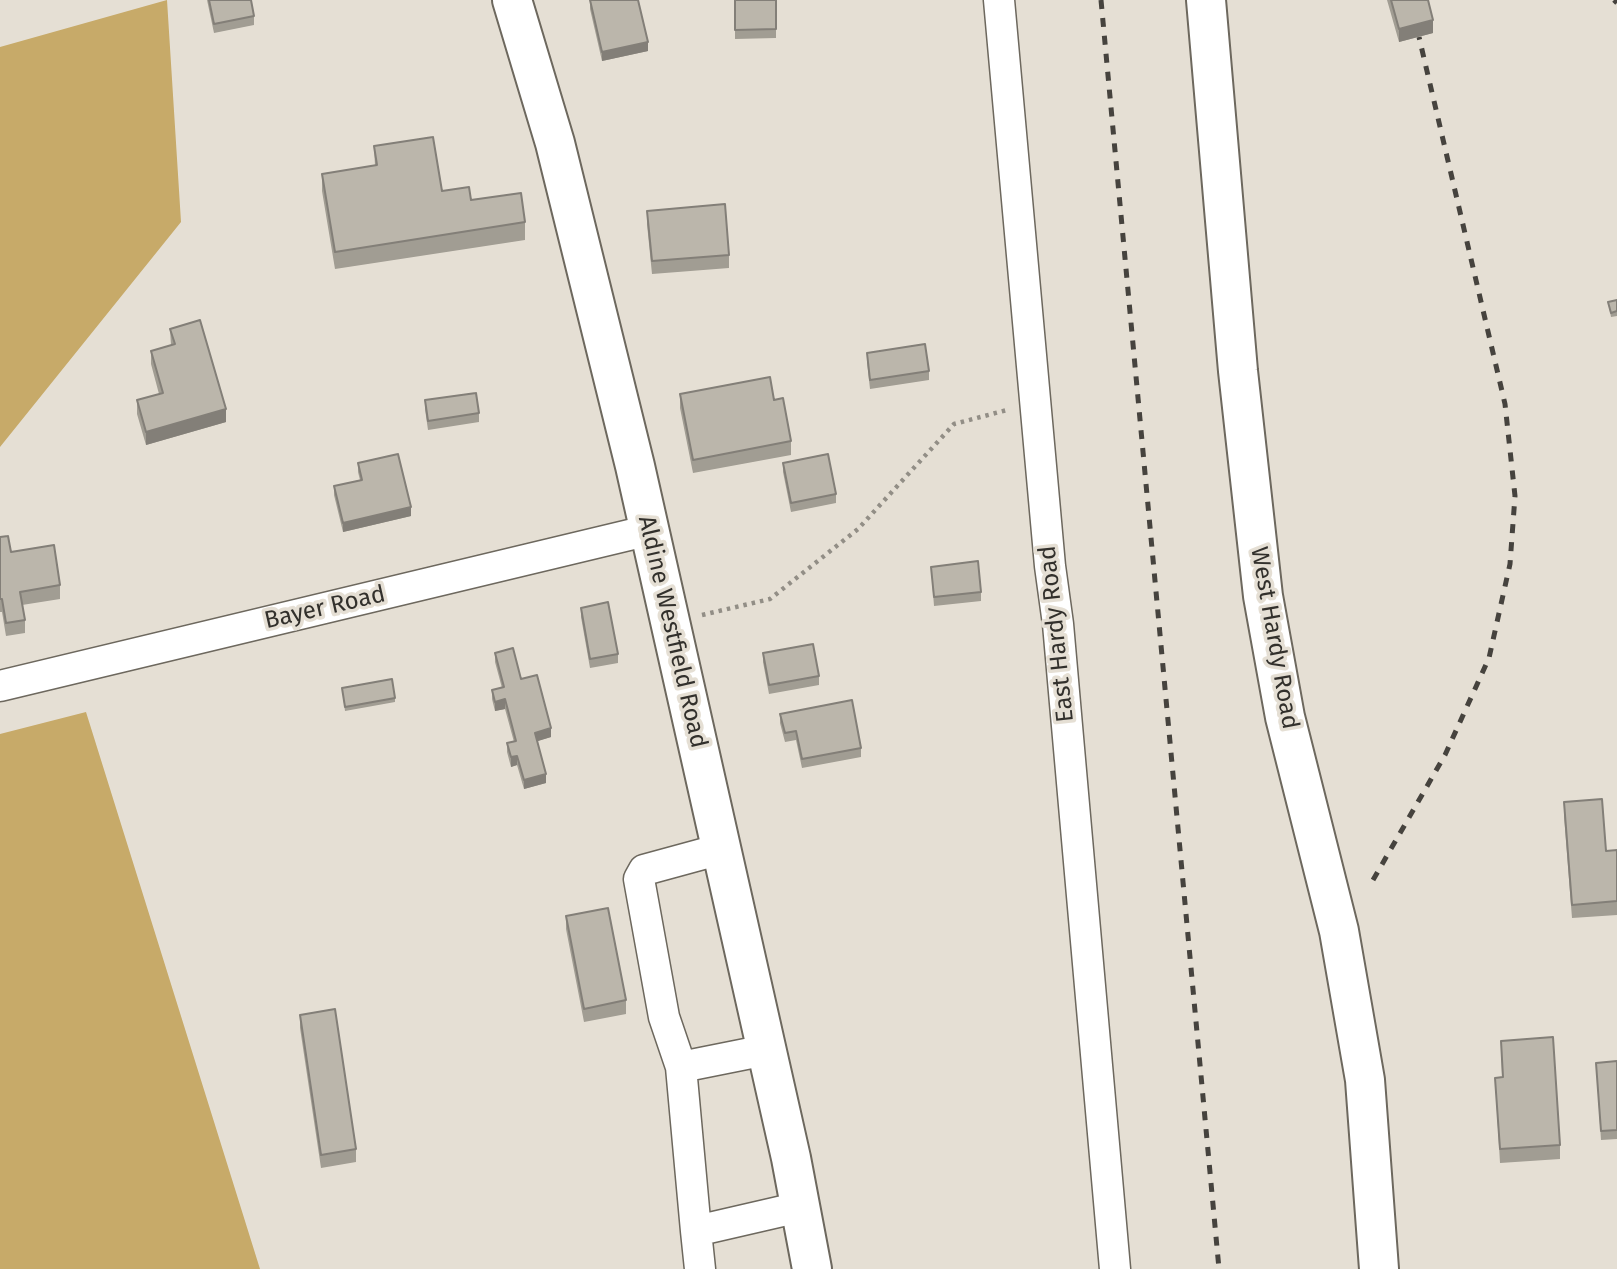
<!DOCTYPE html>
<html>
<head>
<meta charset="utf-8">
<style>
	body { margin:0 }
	canvas { display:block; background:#e5dfd4 }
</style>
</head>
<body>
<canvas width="1617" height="1269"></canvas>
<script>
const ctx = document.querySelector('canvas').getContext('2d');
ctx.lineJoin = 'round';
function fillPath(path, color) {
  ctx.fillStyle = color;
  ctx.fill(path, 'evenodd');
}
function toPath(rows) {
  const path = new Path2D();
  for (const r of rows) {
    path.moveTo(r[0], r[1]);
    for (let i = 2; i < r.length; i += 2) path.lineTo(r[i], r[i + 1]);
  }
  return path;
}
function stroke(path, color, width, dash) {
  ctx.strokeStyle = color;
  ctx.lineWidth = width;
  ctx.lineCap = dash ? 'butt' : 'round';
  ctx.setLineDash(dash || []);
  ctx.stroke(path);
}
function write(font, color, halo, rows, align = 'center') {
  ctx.font = font + ' "Fira Sans",sans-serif';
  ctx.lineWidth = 7;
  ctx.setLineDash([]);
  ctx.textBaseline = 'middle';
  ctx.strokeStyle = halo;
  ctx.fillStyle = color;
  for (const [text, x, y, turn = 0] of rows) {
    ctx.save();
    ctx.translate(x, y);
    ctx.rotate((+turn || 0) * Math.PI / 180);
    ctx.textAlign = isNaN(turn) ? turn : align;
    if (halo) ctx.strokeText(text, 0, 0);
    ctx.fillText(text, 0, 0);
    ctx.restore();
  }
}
const green = toPath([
	[167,0,181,222,0,447,0,47],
	[86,712,260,1269,0,1269,0,734]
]);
const path = toPath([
	[702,615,770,599,858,529,954,424,1007,410]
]);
const minor = toPath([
	[999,0,1050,566,1058,624,1115,1269],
	[0,686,650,530],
	[681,1067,664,1017,639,879,644,870,721,849],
	[696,1231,681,1067,766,1050],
	[700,1269,696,1231,800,1207]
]);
const major = toPath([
	[512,0,555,143,635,466,791,1158,812,1269],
	[1206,0,1238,371,1263,596,1285,717,1339,931,1365,1080,1379,1269]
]);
const rail = toPath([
	[1101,0,1219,1269],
	[1614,0,1617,3],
	[1373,880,1445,755,1489,658,1510,564,1515,496,1505,404,1419,37]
]);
const wall = toPath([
	[207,0,251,0,254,16,254,25,214,33],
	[590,0,648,51,602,61,590,9],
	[735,0,776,0,776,38,735,39],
	[1387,0,1428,0,1433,33,1399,42],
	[374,146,442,191,471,200,525,222,525,240,335,269,322,191,322,174,375,166],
	[647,211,729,255,729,268,652,274,647,224],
	[1617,300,1617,316,1611,317,1608,302],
	[170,329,226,422,146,445,137,414,137,400,159,394,151,364,151,351,171,345],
	[867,353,929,371,929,380,870,389,867,362],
	[680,394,774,400,791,441,791,455,693,473,680,408],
	[425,400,479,413,479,422,428,430,425,409],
	[358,463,411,516,343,532,334,495,334,486,360,480,358,472],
	[783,463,836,494,836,503,791,512,783,472],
	[0,537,11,552,60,585,60,599,22,605,25,620,25,633,6,636,2,612,0,612],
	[931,567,981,592,981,601,934,606],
	[581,608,618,654,618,663,590,668,581,617],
	[495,653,521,679,551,737,537,741,546,783,524,789,517,765,511,767,507,752,507,743,514,742,505,709,495,711,492,699,492,690,502,688,495,662],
	[763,653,819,676,819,685,769,694,763,662],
	[342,688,395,698,395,702,345,711],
	[780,714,861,748,861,757,802,768,796,740,785,742,780,723],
	[1564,802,1606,851,1617,850,1617,915,1572,918,1564,816],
	[566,916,626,1000,626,1014,584,1022,566,929],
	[300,1015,356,1149,356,1162,321,1168,300,1028],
	[1501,1041,1560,1145,1560,1159,1500,1163,1495,1078,1502,1077],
	[1617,1061,1617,1139,1601,1140,1596,1063]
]);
const shadedWall = toPath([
	[1433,20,1433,33,1399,42,1399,29],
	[648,42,648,51,602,61,602,52],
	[226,409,226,422,146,445,146,432],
	[411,507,411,516,343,532,343,523],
	[505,699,505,709,495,711,495,702],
	[551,728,551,737,535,742,535,733],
	[517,756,517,765,511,767,511,757],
	[546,774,546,783,524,789,524,780]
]);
const building = toPath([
	[209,0,251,0,254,16,214,24,209,0],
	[590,0,638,0,648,42,602,52,590,0],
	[735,0,776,0,776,29,735,30,735,0],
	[1391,0,1428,0,1433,20,1399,29,1391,0],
	[433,137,442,191,469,187,471,200,521,193,525,222,335,252,322,174,377,165,374,146,433,137],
	[725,204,729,255,652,261,647,211,725,204],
	[1617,300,1617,311,1611,313,1608,302,1617,300],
	[200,320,226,409,146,432,137,400,163,393,151,351,175,344,170,329,200,320],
	[925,344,929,371,870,380,867,353,925,344],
	[770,377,774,400,783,398,791,441,693,460,680,394,770,377],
	[476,393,479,413,428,421,425,400,476,393],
	[398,454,411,507,343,523,334,486,362,480,358,463,398,454],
	[828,454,836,494,791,503,783,463,828,454],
	[8,536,11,552,54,545,60,585,20,592,25,620,6,623,2,599,0,599,0,537,8,536],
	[978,561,981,592,934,597,931,567,978,561],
	[608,602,618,654,590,659,581,608,608,602],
	[813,644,819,676,769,685,763,653,813,644],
	[513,648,521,679,537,675,551,728,535,733,546,774,524,780,517,756,511,757,507,743,516,741,505,699,495,702,492,690,504,687,495,653,513,648],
	[392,679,395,698,345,707,342,688,392,679],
	[852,700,861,748,802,759,796,731,785,733,780,714,852,700],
	[1602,799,1606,851,1617,850,1617,901,1572,905,1564,802,1602,799],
	[608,908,626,1000,584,1009,566,916,608,908],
	[335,1009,356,1149,321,1155,300,1015,335,1009],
	[1553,1037,1560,1145,1500,1149,1495,1078,1503,1077,1501,1041,1553,1037],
	[1617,1061,1617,1130,1601,1131,1596,1063,1617,1061]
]);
const streetNames = [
	["Bayer Road",325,608,-13],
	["Aldine Westfield Road",672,632,77],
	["East Hardy Road",1057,634,-96],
	["West Hardy Road",1274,638,80]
];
fillPath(green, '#c7aa69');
stroke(minor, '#6d685e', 33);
stroke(major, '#6d685e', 42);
stroke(path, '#928e86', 4.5, [3.5, 5]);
stroke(minor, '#fff', 30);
stroke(major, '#fff', 38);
stroke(rail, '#46433e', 5, [9, 9]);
fillPath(wall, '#a19d93');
fillPath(shadedWall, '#837f78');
fillPath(building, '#bbb6ab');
stroke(building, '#837f78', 2);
write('24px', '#32302c', '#e5dfd4', streetNames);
</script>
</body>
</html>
